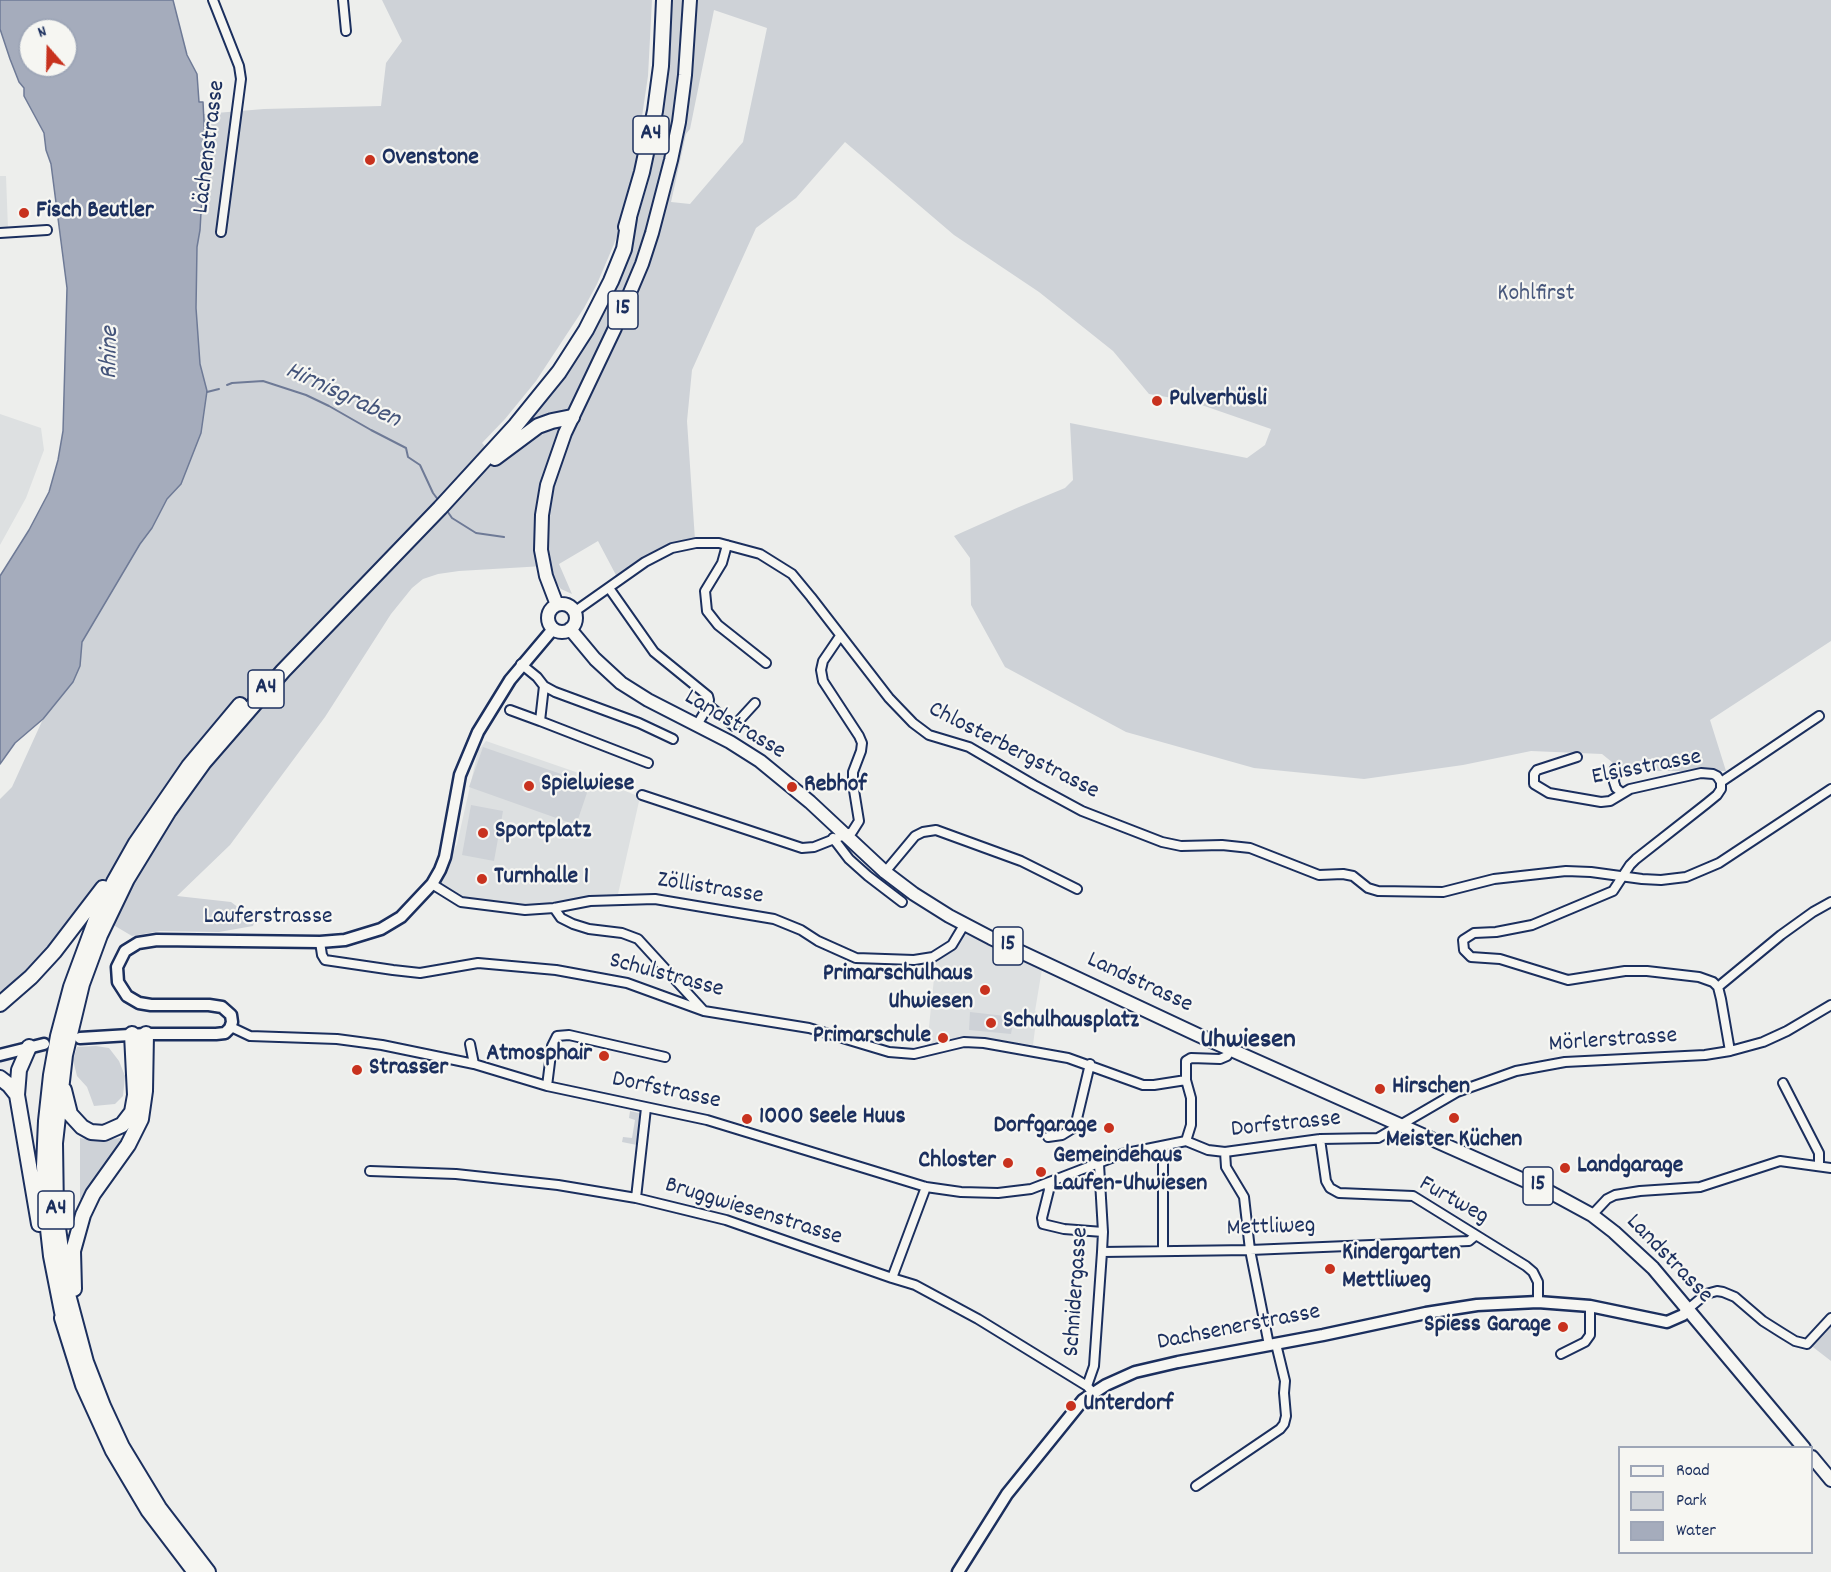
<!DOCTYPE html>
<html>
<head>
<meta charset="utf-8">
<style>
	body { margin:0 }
	#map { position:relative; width:1831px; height:1572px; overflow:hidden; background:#edeeec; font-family:Dekko,sans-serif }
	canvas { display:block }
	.legend { position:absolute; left:1618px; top:1446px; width:195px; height:108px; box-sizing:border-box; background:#f6f6f2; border:2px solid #9ea6b7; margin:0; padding:8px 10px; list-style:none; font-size:18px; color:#1b2f5e }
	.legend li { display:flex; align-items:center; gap:12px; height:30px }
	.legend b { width:30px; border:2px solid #9ea6b7 }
	.north { position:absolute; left:18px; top:18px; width:60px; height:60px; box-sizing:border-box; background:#f6f6f2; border:2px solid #9ea6b7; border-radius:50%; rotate:340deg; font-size:16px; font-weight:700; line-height:24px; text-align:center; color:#1b2f5e }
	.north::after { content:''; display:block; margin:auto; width:21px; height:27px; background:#c8321e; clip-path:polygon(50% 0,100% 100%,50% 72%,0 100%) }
</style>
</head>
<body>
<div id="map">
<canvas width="1831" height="1572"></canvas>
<ul class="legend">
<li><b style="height:8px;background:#f6f6f2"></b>Road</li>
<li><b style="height:16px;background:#ced2d7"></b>Park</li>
<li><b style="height:16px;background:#a5acbc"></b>Water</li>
</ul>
<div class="north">N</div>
</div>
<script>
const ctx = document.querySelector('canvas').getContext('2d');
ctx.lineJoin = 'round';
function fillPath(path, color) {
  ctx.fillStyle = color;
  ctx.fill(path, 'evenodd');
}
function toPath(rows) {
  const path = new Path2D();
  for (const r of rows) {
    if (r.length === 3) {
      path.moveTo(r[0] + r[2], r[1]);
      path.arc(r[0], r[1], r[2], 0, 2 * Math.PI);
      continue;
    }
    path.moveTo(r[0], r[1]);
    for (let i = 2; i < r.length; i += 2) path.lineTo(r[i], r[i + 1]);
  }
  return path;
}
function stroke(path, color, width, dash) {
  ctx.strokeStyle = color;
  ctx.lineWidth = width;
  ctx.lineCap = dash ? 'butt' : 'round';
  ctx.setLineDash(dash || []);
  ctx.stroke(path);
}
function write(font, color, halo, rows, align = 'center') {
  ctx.font = font + ' Dekko,sans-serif';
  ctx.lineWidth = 4.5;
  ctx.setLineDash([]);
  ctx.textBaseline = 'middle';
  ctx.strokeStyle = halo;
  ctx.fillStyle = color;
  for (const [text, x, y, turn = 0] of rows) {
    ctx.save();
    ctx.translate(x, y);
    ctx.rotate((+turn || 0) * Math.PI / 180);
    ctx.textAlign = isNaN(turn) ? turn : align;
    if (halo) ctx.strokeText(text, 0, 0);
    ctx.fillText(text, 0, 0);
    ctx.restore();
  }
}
const built = toPath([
	[0,176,6,176,8,229,0,229],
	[0,414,41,428,44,450,26,498,0,545],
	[486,741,596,779,640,797,618,894,590,897,553,907,459,898,439,884,457,844,478,751],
	[966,934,1042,969,1035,1011,1037,1013,1033,1045,978,1037,962,1037,927,1046,936,959,947,953]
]);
const green = toPath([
	[382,0,652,0,648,76,641,123,649,133,639,177,614,244,597,284,584,308,536,381,505,419,482,443,493,455,549,390,631,239,648,184,663,111,670,49,672,0,1831,0,1831,641,1710,720,1726,771,1623,771,1602,754,1531,751,1463,765,1364,779,1254,768,1126,732,1005,667,971,605,970,558,954,536,1019,507,1065,488,1073,480,1070,423,1247,458,1265,445,1271,429,1190,401,1149,394,1113,351,1039,292,954,235,845,142,796,198,756,228,692,370,687,421,695,540,676,543,659,550,617,577,598,541,559,564,572,594,561,589,544,566,459,571,438,574,423,579,412,588,391,614,325,717,230,845,177,896,231,902,251,917,254,923,253,926,219,932,160,931,132,936,88,910,31,977,0,991,0,799,12,787,43,719,73,682,80,666,82,642,140,544,152,528,167,499,181,484,201,433,207,391,200,364,196,308,197,247,200,230,203,177,204,114,264,109,381,106,386,63,402,41],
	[714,10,767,28,743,142,690,204,671,202,686,134,690,129],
	[483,747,590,784,576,825,469,787],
	[471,805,503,811,494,861,462,855],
	[970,1012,1014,1017,1011,1034,969,1030],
	[96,1046,109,1048,119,1061,125,1076,123,1096,115,1104,94,1106,87,1087,77,1076,73,1060,77,1047],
	[630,1111,639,1113,640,1115,637,1145,622,1142,623,1137,632,1138,635,1120,629,1118],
	[127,1137,106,1167,80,1200,80,1138,97,1141],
	[1831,1320,1831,1361,1809,1344]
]);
const water = toPath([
	[0,0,173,0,187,55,197,74,199,102,203,102,205,141,200,230,197,247,196,308,200,364,207,391,201,433,181,484,167,499,152,528,140,544,82,642,80,666,73,682,43,719,15,743,0,764,0,576,29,530,49,492,58,460,63,431,67,288,51,164,46,150,44,133,24,96,24,88,19,82,10,59,0,29,0,0],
	[30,30,66,30,66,66,30,66,30,30]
]);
const stream = toPath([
	[227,385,232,383,263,381,306,395,329,406,371,430,406,448,408,457,420,465,433,493,439,501],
	[207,392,219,389],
	[445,508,452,518,476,533,504,537]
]);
const street = toPath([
	[213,0,239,66,241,79,221,232],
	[343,0,346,31],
	[0,233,47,230],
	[727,545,722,563,705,591,707,611,718,625,766,663],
	[609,588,654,652,708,696,709,700,707,708,697,725],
	[574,612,645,562,672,548,696,543,719,543,760,554,792,574,811,597,889,698,913,723,929,735,969,747,1034,785,1082,811,1162,842,1181,846,1222,845,1250,848,1319,875,1343,874,1353,876,1368,888,1378,891,1443,892,1494,879,1566,871,1591,872,1642,879,1661,880,1686,877,1719,863,1831,789],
	[521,664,537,677,544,686,555,692,639,723,673,739],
	[544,686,540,721,648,763],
	[708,705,734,726,755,703],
	[510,710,540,721],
	[1577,757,1537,770,1534,774,1534,784,1549,793,1601,802,1610,801,1630,789,1701,773,1713,774,1717,776,1721,782,1721,789,1717,795,1706,804,1636,859,1630,865,1613,891,1532,925,1496,932,1474,933,1463,940,1464,950,1471,957,1500,959,1568,980,1625,971,1647,971,1699,977,1713,982,1718,987,1721,999,1730,1051],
	[1615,769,1614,782,1616,788,1622,793],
	[1721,782,1819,716],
	[642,795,802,848,814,847,852,832,859,821,853,784,853,772,861,751,862,743,859,736,823,681,821,670,823,661,840,636],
	[833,838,849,859,868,876,902,902],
	[885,872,915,836,923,832,936,830,1021,861,1077,889],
	[432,884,461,902,525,910,554,908,590,901,655,899,774,919,801,930,818,941,856,958,914,960,933,957,952,945,964,925],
	[554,908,561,918,573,924,589,929,622,933,638,939,703,1010],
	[320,942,322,955,325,960,393,970,420,973,478,963,556,970,627,983,704,1011,809,1028,889,1052,914,1054,964,1042,984,1043,1068,1058,1143,1085,1154,1085,1186,1080],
	[1718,987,1781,935,1813,912,1831,902],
	[231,1027,250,1036,337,1039,382,1045,474,1064,547,1086,707,1120,926,1187,961,1192,998,1193,1031,1189,1122,1154,1186,1141,1208,1150,1225,1152,1320,1139,1378,1138,1457,1092,1516,1071,1565,1062,1705,1055,1730,1051,1763,1042,1787,1031,1831,1005],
	[470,1044,474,1064],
	[1783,1083,1819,1153,1819,1166],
	[547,1086,552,1046,557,1036,569,1035,665,1057],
	[1048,1137,1062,1135,1075,1127,1090,1064],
	[1320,1139,1326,1181,1330,1188,1339,1193,1413,1196,1526,1266,1533,1272,1538,1282,1538,1302],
	[1186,1141,1191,1125,1191,1098,1186,1080,1186,1061,1191,1058,1220,1059,1227,1056,1231,1049],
	[1163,1147,1163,1251],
	[1225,1152,1226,1167,1244,1197,1250,1250,1269,1345],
	[370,1171,456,1174,558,1185,636,1198,726,1220,892,1278,915,1285,978,1319,1087,1386,1093,1393],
	[1048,1184,1049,1190,1042,1218,1043,1224,1064,1229,1103,1232],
	[636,1198,646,1108],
	[1592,1215,1607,1199,1615,1195,1640,1191,1700,1187,1780,1161,1831,1168],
	[1102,1252,1250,1250,1469,1241,1475,1236],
	[892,1278,926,1187],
	[1688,1309,1706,1294,1717,1291,1723,1292,1735,1297,1763,1321,1782,1333,1795,1341,1807,1344,1831,1318],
	[1561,1354,1585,1342,1590,1335,1590,1306],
	[1087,1386,1094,1366,1102,1252,1103,1232,1099,1164],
	[1196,1486,1280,1429,1284,1424,1286,1416,1284,1393,1285,1381,1276,1344]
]);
const secondary = toPath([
	[80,1038,146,1034,216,1034,225,1033,230,1028,232,1022,231,1015,222,1007,209,1005,151,1005,139,1003,127,996,118,982,117,967,125,951,138,943,157,940,320,942,345,940,381,929,401,917,432,884,440,870,445,857,460,775,478,732,510,680,553,629],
	[0,1055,44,1044],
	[958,1572,1007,1494,1083,1400,1106,1385,1135,1372,1178,1362,1323,1335,1426,1313,1477,1305,1538,1302,1590,1306,1667,1322,1683,1315,1688,1309]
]);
const primary = toPath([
	[562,618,14],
	[557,605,546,576,541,550,542,515,547,485,565,433,615,328,642,264,652,233,671,160,679,122,685,75,690,0],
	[570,629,595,659,621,683,648,700,730,742,760,761,810,802,885,872,914,894,949,916,991,938,1198,1035,1546,1190,1592,1215,1614,1232,1653,1268,1804,1448],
	[1812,1457,1831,1480]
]);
const highway = toPath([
	[626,227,642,172,655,111,661,66,664,0],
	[495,458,538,426,552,421,572,417],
	[0,1004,31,977,54,952,103,888],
	[29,1047,19,1070,17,1095,39,1224],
	[0,1078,9,1085,17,1095],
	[64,1090,70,1114,82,1127,91,1132,104,1133,122,1125,132,1112,135,1095,132,1034],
	[74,1289,73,1251,83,1215,93,1194,128,1145,141,1119,145,1091,146,1034],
	[62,1318,83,1385,113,1451,148,1510,195,1572],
	[65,1327,51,1256,46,1211,44,1166,46,1121,51,1075,58,1036,71,987,95,922,114,882,136,843,189,766,240,705],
	[208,1572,159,1508,122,1447,103,1406,86,1362,66,1287,56,1213,55,1143,65,1055,82,984,100,935,127,879,168,812,204,762,283,671,440,508,516,425,559,372,586,330,611,281,624,249,629,218]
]);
const markers = [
	[370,160,6,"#c8321e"],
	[24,213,6,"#c8321e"],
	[1157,401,6,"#c8321e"],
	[529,786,6,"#c8321e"],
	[792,787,6,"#c8321e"],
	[483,833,6,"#c8321e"],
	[482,879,6,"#c8321e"],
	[985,990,6,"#c8321e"],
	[991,1023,6,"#c8321e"],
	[943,1038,6,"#c8321e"],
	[604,1056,6,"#c8321e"],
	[357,1070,6,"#c8321e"],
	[1380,1089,6,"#c8321e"],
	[1454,1118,6,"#c8321e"],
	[747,1119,6,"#c8321e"],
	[1109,1128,6,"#c8321e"],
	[1008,1163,6,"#c8321e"],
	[1565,1168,6,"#c8321e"],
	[1041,1172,6,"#c8321e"],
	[1330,1269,6,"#c8321e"],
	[1563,1327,6,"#c8321e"],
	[1071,1406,6,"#c8321e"]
];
const shields = [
	[651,135,36],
	[623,310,30],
	[266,689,36],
	[1008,946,30],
	[1538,1186,30],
	[56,1210,36]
];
const shieldNames = [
	["A4",651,135],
	["15",623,310],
	["A4",266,689],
	["15",1008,946],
	["15",1538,1186],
	["A4",56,1210]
];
const streetNames = [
	["Lächenstrasse",211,147,-83],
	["Landstrasse",734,726,31],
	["Chlosterbergstrasse",1013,752,27],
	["Elsisstrasse",1647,769,-11],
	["Zöllistrasse",710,890,9],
	["Lauferstrasse",268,919],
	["Schulstrasse",666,977,15],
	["Landstrasse",1139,984,25],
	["Mörlerstrasse",1613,1042,-4],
	["Dorfstrasse",666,1092,12],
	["Dorfstrasse",1286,1126,-6],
	["Furtweg",1453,1202,29],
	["Bruggwiesenstrasse",753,1213,17],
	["Mettliweg",1271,1229,-2],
	["Landstrasse",1668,1260,46],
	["Schnidergasse",1078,1292,-86],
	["Dachsenerstrasse",1239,1329,-11]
];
const poiNames = [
	["Ovenstone",382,160],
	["Fisch Beutler",36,213],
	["Pulverhüsli",1169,401],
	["Spielwiese",541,786],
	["Rebhof",804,787],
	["Sportplatz",495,833],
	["Turnhalle 1",494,879],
	["Primarschulhaus",973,976,"right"],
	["Uhwiesen",973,1004,"right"],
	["Schulhausplatz",1003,1023],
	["Primarschule",931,1038,"right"],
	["Atmosphair",592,1056,"right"],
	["Strasser",369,1070],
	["Hirschen",1392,1089],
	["1000 Seele Huus",759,1119],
	["Dorfgarage",1097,1128,"right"],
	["Meister Küchen",1454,1142,"center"],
	["Gemeindehaus",1053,1158],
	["Laufen-Uhwiesen",1053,1186],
	["Chloster",996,1163,"right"],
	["Landgarage",1577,1168],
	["Kindergarten",1342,1255],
	["Mettliweg",1342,1283],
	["Spiess Garage",1551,1327,"right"],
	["Unterdorf",1083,1406]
];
const parkNames = [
	["Kohlfirst",1536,296]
];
const waterNames = [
	["Rhine",112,353,-89],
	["Hirnisgraben",342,397,25]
];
const quarterNames = [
	["Uhwiesen",1248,1042]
];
fillPath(built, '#dde0e1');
fillPath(green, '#ced2d7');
fillPath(water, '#a5acbc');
stroke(water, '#6e7a96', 1.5);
stroke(stream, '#6e7a96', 2);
stroke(street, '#1b2f5e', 12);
stroke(secondary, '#1b2f5e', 15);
stroke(primary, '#1b2f5e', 16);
stroke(highway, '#1b2f5e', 18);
stroke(street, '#f6f6f2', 8);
stroke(secondary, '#f6f6f2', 10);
stroke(primary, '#f6f6f2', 12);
stroke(highway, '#f6f6f2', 14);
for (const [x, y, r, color] of markers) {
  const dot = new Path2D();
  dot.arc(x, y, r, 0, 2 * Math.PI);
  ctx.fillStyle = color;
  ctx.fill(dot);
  stroke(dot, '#f6f6f2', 2);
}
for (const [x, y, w] of shields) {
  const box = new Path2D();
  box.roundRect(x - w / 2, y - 19, w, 38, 4.5);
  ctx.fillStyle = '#f6f6f2';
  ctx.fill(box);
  stroke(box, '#1b2f5e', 1.5);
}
write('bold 22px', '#1b2f5e', null, shieldNames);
write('24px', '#1b2f5e', '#f6f6f2', streetNames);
write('bold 24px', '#1b2f5e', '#f6f6f2', poiNames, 'left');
write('24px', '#48587c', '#f6f6f2', parkNames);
write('italic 26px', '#44547a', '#f6f6f2', waterNames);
write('bold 27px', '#1b2f5e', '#f6f6f2', quarterNames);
</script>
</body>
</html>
